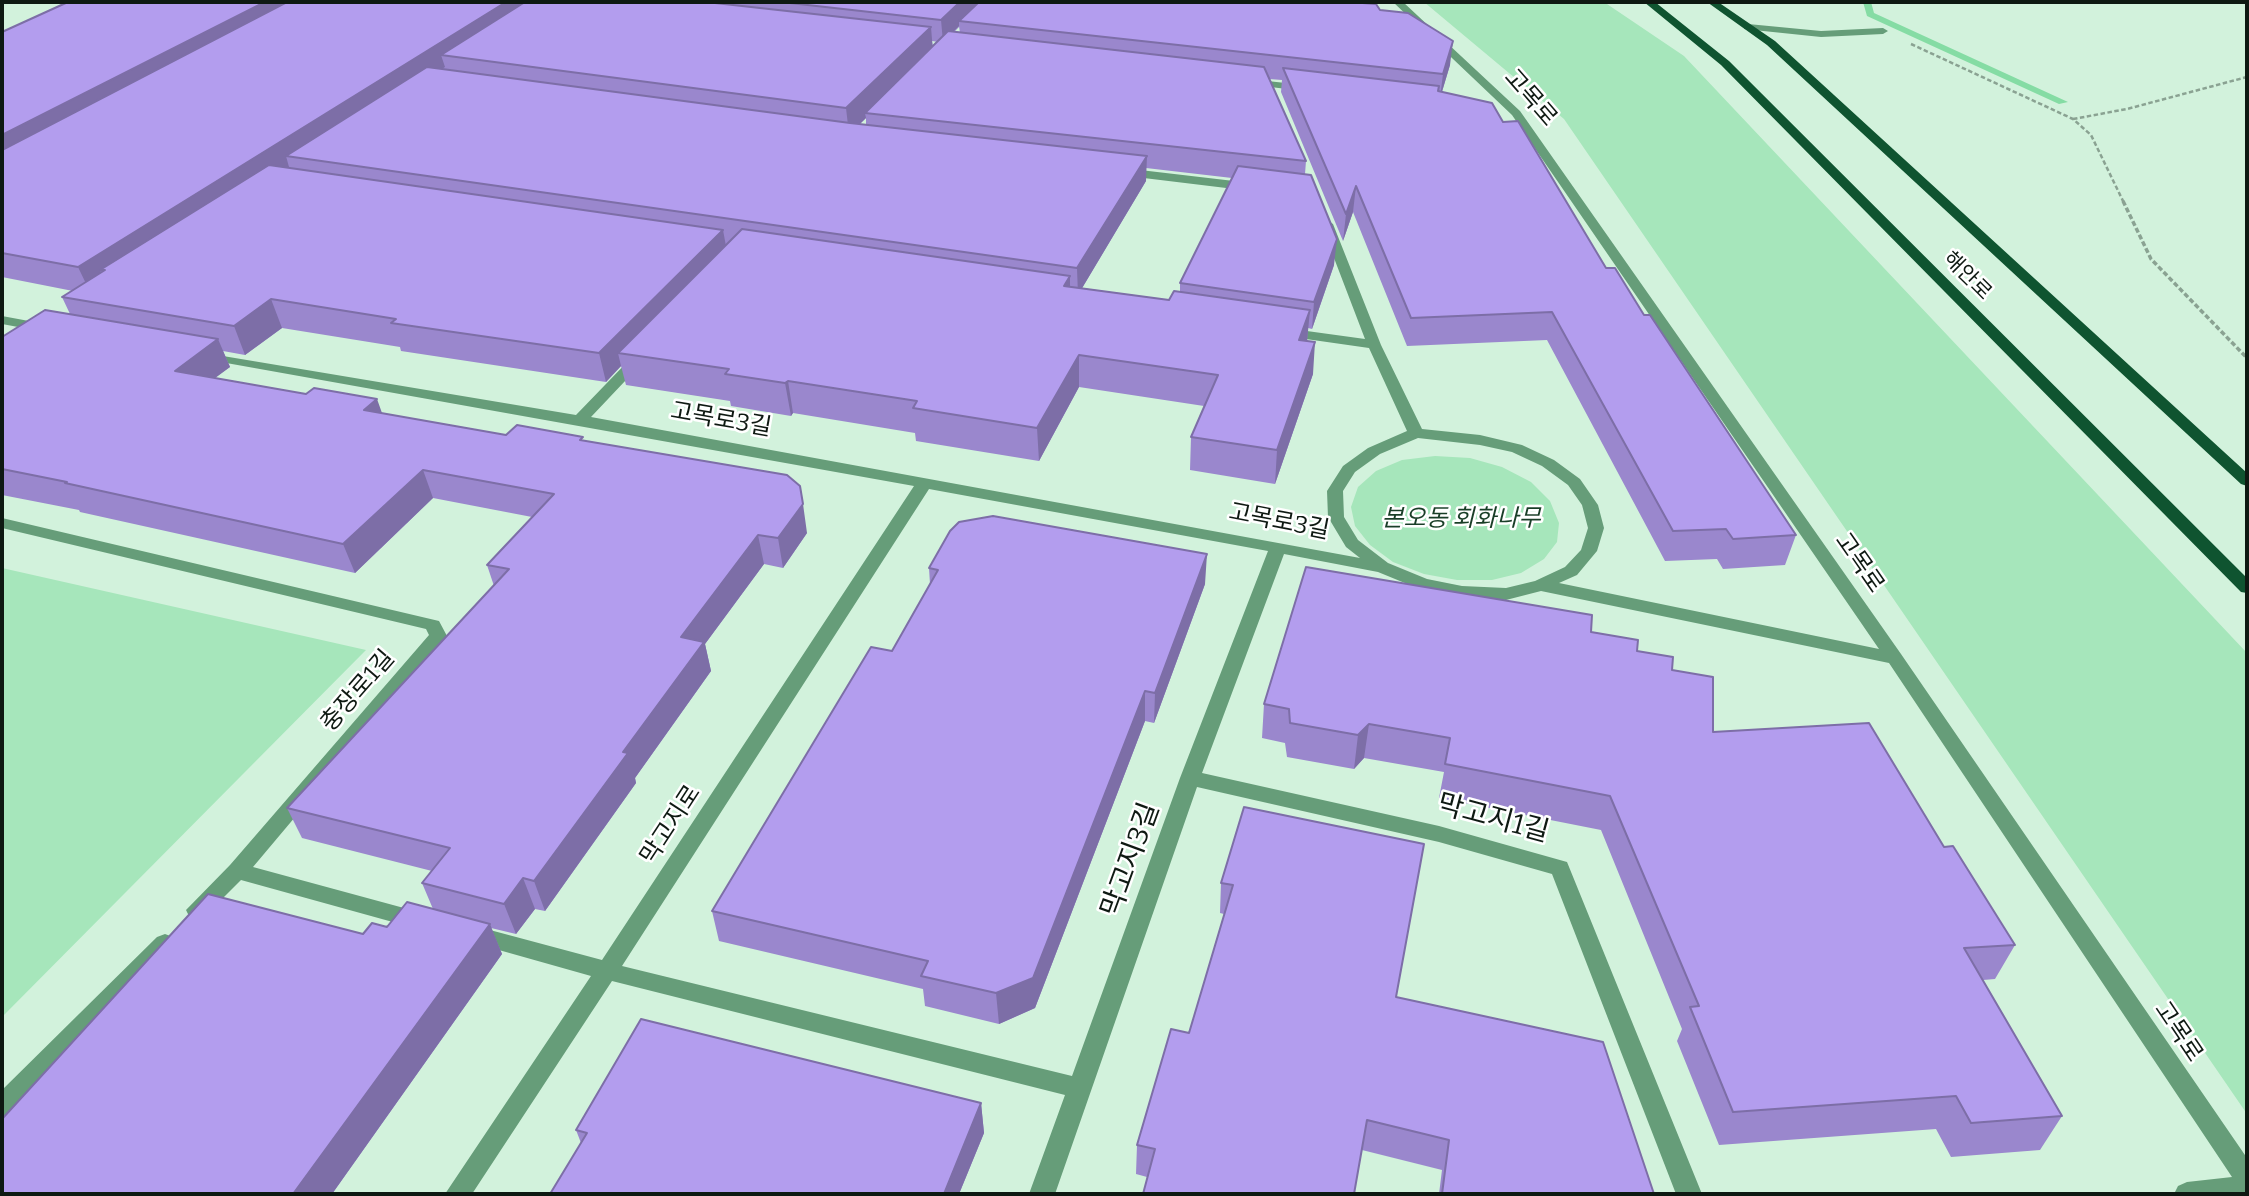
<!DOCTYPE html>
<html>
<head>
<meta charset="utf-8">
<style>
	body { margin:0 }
	#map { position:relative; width:2249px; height:1196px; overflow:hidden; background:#d2f2dc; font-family:Bitter,serif }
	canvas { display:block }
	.frame { position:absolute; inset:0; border:4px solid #0e1912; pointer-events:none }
</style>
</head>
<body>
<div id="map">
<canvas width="2249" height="1196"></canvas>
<div class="frame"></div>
</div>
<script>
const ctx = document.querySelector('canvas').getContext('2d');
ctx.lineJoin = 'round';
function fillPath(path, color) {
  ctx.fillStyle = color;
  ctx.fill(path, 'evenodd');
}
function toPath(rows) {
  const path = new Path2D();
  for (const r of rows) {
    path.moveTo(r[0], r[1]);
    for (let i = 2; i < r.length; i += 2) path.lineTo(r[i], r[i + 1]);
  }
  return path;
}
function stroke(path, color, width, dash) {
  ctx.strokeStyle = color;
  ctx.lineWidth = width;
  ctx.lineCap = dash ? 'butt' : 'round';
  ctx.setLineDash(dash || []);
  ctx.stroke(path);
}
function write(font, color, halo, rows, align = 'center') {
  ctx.font = font + ' Bitter,"Noto Sans KR",serif';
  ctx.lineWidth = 5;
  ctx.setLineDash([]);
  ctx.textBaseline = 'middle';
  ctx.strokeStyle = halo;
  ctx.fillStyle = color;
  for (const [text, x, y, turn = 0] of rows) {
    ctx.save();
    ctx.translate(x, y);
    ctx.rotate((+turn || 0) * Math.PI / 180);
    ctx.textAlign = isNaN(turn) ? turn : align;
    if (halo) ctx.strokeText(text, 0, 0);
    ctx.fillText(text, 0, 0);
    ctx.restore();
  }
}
const green = toPath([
	[1424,2,1604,2,1684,56,2247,653,2247,1114,1564,119],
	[1435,456,1470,458,1502,467,1531,482,1550,501,1559,523,1557,542,1544,559,1521,573,1492,580,1457,580,1424,574,1393,562,1370,545,1355,526,1351,507,1358,487,1376,471,1402,460],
	[2,568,366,650,2,1017]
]);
const stream = toPath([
	[1863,2,1871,2,1874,13,2068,102,2059,104,1867,16,1863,2]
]);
const pathFar1 = toPath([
	[1911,44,2073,119,2091,135,2124,203],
	[2073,119,2127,109,2247,77]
]);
const path = toPath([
	[2123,201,2151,259,2247,358]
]);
const service = toPath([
	[1748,24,1821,31,1883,28,1888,31,1883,34,1821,37,1744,29,1744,25,1748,24]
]);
const minor = toPath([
	[1393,2,1403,2,1520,111,1901,654,2247,1158,2247,1194,2174,1194,2178,1186,2187,1182,2232,1177,1889,663,1541,591,1506,600,1462,598,1417,588,1378,572,1284,554,1202,773,1439,826,1567,862,1702,1194,1676,1194,1552,874,1439,842,1197,787,1055,1194,1029,1194,1065,1095,612,981,472,1194,445,1194,591,976,467,941,464,935,467,929,475,926,602,960,914,486,204,359,197,355,199,352,576,415,633,356,638,355,643,356,645,359,643,362,591,417,1360,558,1346,547,1328,517,1327,491,1343,466,1368,448,1407,431,1369,348,1285,336,1278,332,1285,328,1365,339,1321,224,1327,220,1333,224,1381,345,1422,429,1480,435,1522,445,1554,460,1580,479,1598,505,1604,528,1597,551,1577,575,1559,583,1879,649,1512,115,1393,2],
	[1418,438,1480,445,1512,452,1542,466,1568,485,1582,505,1588,528,1581,550,1565,567,1535,581,1506,588,1462,586,1427,579,1388,563,1358,540,1344,517,1343,491,1355,472,1380,454,1418,438],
	[929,489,1268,551,1180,778,1072,1076,622,966,929,489],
	[1249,79,1304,85,1309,88,1304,91,1245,84,1244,82,1249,79],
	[1123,168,1251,183,1257,187,1251,191,1119,175,1119,169,1123,168],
	[2,316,45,324,52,328,45,332,2,324,2,316],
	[2,518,439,621,447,636,444,640,253,867,426,914,429,920,426,926,418,929,241,880,205,916,197,919,189,916,186,910,230,865,429,635,426,629,2,528,2,518],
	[165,934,173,937,176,943,173,949,11,1114,2,1117,2,1090,157,937,165,934]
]);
const primary = toPath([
	[1644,2,1655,2,1729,61,2247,578,2247,593,2241,592,1721,65,1644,2],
	[1707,2,1718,2,1775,41,2247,473,2247,486,2241,484,1767,45,1707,2]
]);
const wall = toPath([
	[68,2,1367,2,1367,4,1380,10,1450,65,1442,92,1503,122,1606,268,1644,315,1796,535,1785,565,1723,569,1717,559,1665,561,1547,340,1407,346,1353,212,1343,241,1281,92,1282,80,1269,79,1306,161,1305,174,1334,265,1312,329,1308,328,1307,341,1313,374,1275,484,1190,470,1191,437,1204,406,1079,387,1039,461,916,441,915,433,793,413,791,416,731,406,730,401,626,385,621,366,606,382,401,351,400,347,282,328,245,355,223,351,230,367,214,378,382,413,506,435,584,440,807,533,783,568,764,564,705,644,711,671,635,778,636,783,545,911,535,909,516,934,491,928,502,954,332,1194,2,1194,363,934,433,909,422,883,432,871,302,838,287,808,494,586,487,565,532,517,433,498,355,573,80,512,79,510,2,495,2,337,70,314,62,297,73,291,2,277,2,32],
	[959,26,960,33,954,32,959,27],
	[932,41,938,42,933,47],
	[866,118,866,124,860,124],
	[1146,168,1232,178,1180,283,1180,292,1169,300,1082,288,1146,181],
	[929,568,1205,584,1154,723,1145,721,1035,1008,999,1024,925,1006,923,989,719,941,712,911,892,651,930,584],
	[1591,632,1637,651,1672,670,1713,732,1944,847,2015,945,1995,979,1983,980,2062,1116,2040,1150,1951,1157,1936,1129,1719,1145,1677,1041,1682,1029,1601,830,1439,798,1444,772,1364,758,1354,769,1287,757,1285,743,1262,738,1264,704],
	[1244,807,1396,997,1654,1194,1439,1194,1442,1170,1362,1150,1147,1177,1136,1174,1137,1145,1189,1033,1224,914,1220,913,1221,883],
	[981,1103,984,1133,959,1194,550,1194,581,1143,576,1130]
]);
const shadedWall = toPath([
	[265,2,286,2,2,166,2,135],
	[506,2,540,2,441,55,445,67,302,158,286,156,289,167,110,282,105,270,100,270,107,284,91,294,78,267],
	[960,2,984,2,959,21,959,26,943,42,941,20],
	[931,27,933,52,865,113,866,118,849,134,846,108],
	[1453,41,1450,65,1440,98,1443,74],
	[1147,156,1146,181,1078,295,1077,268],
	[1356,186,1353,212,1343,241,1346,214],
	[723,230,728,257,618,353,621,366,606,382,599,353],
	[1337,239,1334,265,1312,329,1314,302],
	[1070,276,1070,307,1064,286],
	[271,299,282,328,245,355,234,326],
	[1310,310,1307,342,1299,340],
	[218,339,230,367,187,399,175,371],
	[1315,342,1313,374,1275,484,1277,450],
	[1079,355,1079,387,1039,461,1037,428],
	[788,381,793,413,791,416,785,383],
	[377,399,387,427,364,410],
	[423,470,433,498,355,573,343,544],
	[803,504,807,533,783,568,778,538],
	[758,535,764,564,705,644,711,671,635,778,636,783,545,911,534,881,623,752,681,637],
	[1207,554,1205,584,1154,723,1155,693],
	[1145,691,1145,721,1035,1008,999,1024,996,993],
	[1369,724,1364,758,1354,769,1358,735],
	[523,878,535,909,516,934,504,904],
	[490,924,502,954,332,1194,293,1194],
	[981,1103,984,1133,959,1194,944,1194]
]);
const building = toPath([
	[68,2,265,2,2,135,2,32,68,2],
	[287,2,506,2,78,267,2,253,2,150,287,2],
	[525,2,706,2,931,27,846,108,441,55,525,2],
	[781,2,960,2,941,20,781,2],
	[979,2,1349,2,1376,4,1380,10,1408,13,1453,41,1443,74,959,21,979,2],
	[948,31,1264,67,1306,161,865,113,948,31],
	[427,67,850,123,1147,156,1077,268,286,156,427,67],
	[1283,68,1439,86,1438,91,1492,103,1503,122,1518,121,1606,268,1615,268,1644,315,1650,315,1796,535,1733,539,1726,529,1673,531,1552,312,1411,318,1356,186,1346,214,1283,68],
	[269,165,723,230,599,353,391,323,396,319,271,299,234,326,62,297,105,270,100,270,269,165],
	[1238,166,1311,175,1337,239,1314,302,1180,283,1238,166],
	[742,229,1070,276,1064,286,1169,300,1174,291,1310,310,1299,340,1315,342,1277,450,1191,437,1218,375,1079,355,1037,428,913,408,917,401,788,381,785,383,725,374,729,369,618,353,742,229],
	[45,310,218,339,175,371,306,394,314,388,377,399,364,410,506,435,517,425,583,437,580,440,787,475,800,486,803,504,778,538,758,535,681,637,704,642,623,752,628,753,534,881,523,878,504,904,422,883,450,848,287,808,509,569,487,565,554,494,423,470,343,544,65,483,67,482,2,469,2,337,45,310],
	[993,516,1207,554,1155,693,1145,691,1033,978,996,993,921,976,928,961,712,911,871,647,892,651,938,570,929,568,950,531,959,522,993,516],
	[1306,567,1592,615,1591,632,1638,640,1637,651,1673,657,1672,670,1713,677,1713,732,1869,723,1944,847,1953,846,2015,945,1964,948,2062,1116,1971,1123,1956,1096,1733,1112,1690,1007,1699,1006,1610,796,1445,764,1450,738,1369,724,1358,735,1290,723,1289,709,1264,704,1306,567],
	[1244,807,1424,844,1396,997,1603,1042,1654,1194,1442,1194,1449,1140,1367,1120,1354,1194,1143,1194,1155,1149,1137,1145,1171,1029,1189,1033,1233,885,1221,883,1244,807],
	[208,894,363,934,372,923,387,927,407,902,490,924,293,1194,2,1194,2,1119,208,894],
	[641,1019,981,1103,944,1194,550,1194,587,1133,576,1130,641,1019]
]);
const farStreetnames = [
	["해안로",1967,276,45]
];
const streetNames = [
	["고목로",1530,98,49],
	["고목로3길",721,420,10],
	["고목로3길",1279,522,11],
	["고목로",1859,563,55],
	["충장로1길",358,691,-49],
	["막고지로",671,825,-57],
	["고목로",2178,1032,56]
];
const parkNames = [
	["본오동 회화나무",1461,519]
];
const nearStreetnames = [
	["막고지1길",1493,819,15],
	["막고지3길",1131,860,-70]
];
fillPath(green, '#a6e6bb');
fillPath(stream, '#85dca4');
stroke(pathFar1, '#8aa292', 2.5, [4.5, 2.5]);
stroke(path, '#8aa292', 3.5, [5, 2.5]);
fillPath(service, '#669d79');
fillPath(minor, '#669d79');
fillPath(primary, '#0f5430');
fillPath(wall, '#9a87cd');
fillPath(shadedWall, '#7d6ea7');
fillPath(building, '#b39dee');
stroke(building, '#7d6ea7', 2);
write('21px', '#0e1912', '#fff', farStreetnames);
write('24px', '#0e1912', '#fff', streetNames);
write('italic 24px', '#193e27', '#fff', parkNames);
write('28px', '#0e1912', '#fff', nearStreetnames);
</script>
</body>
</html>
